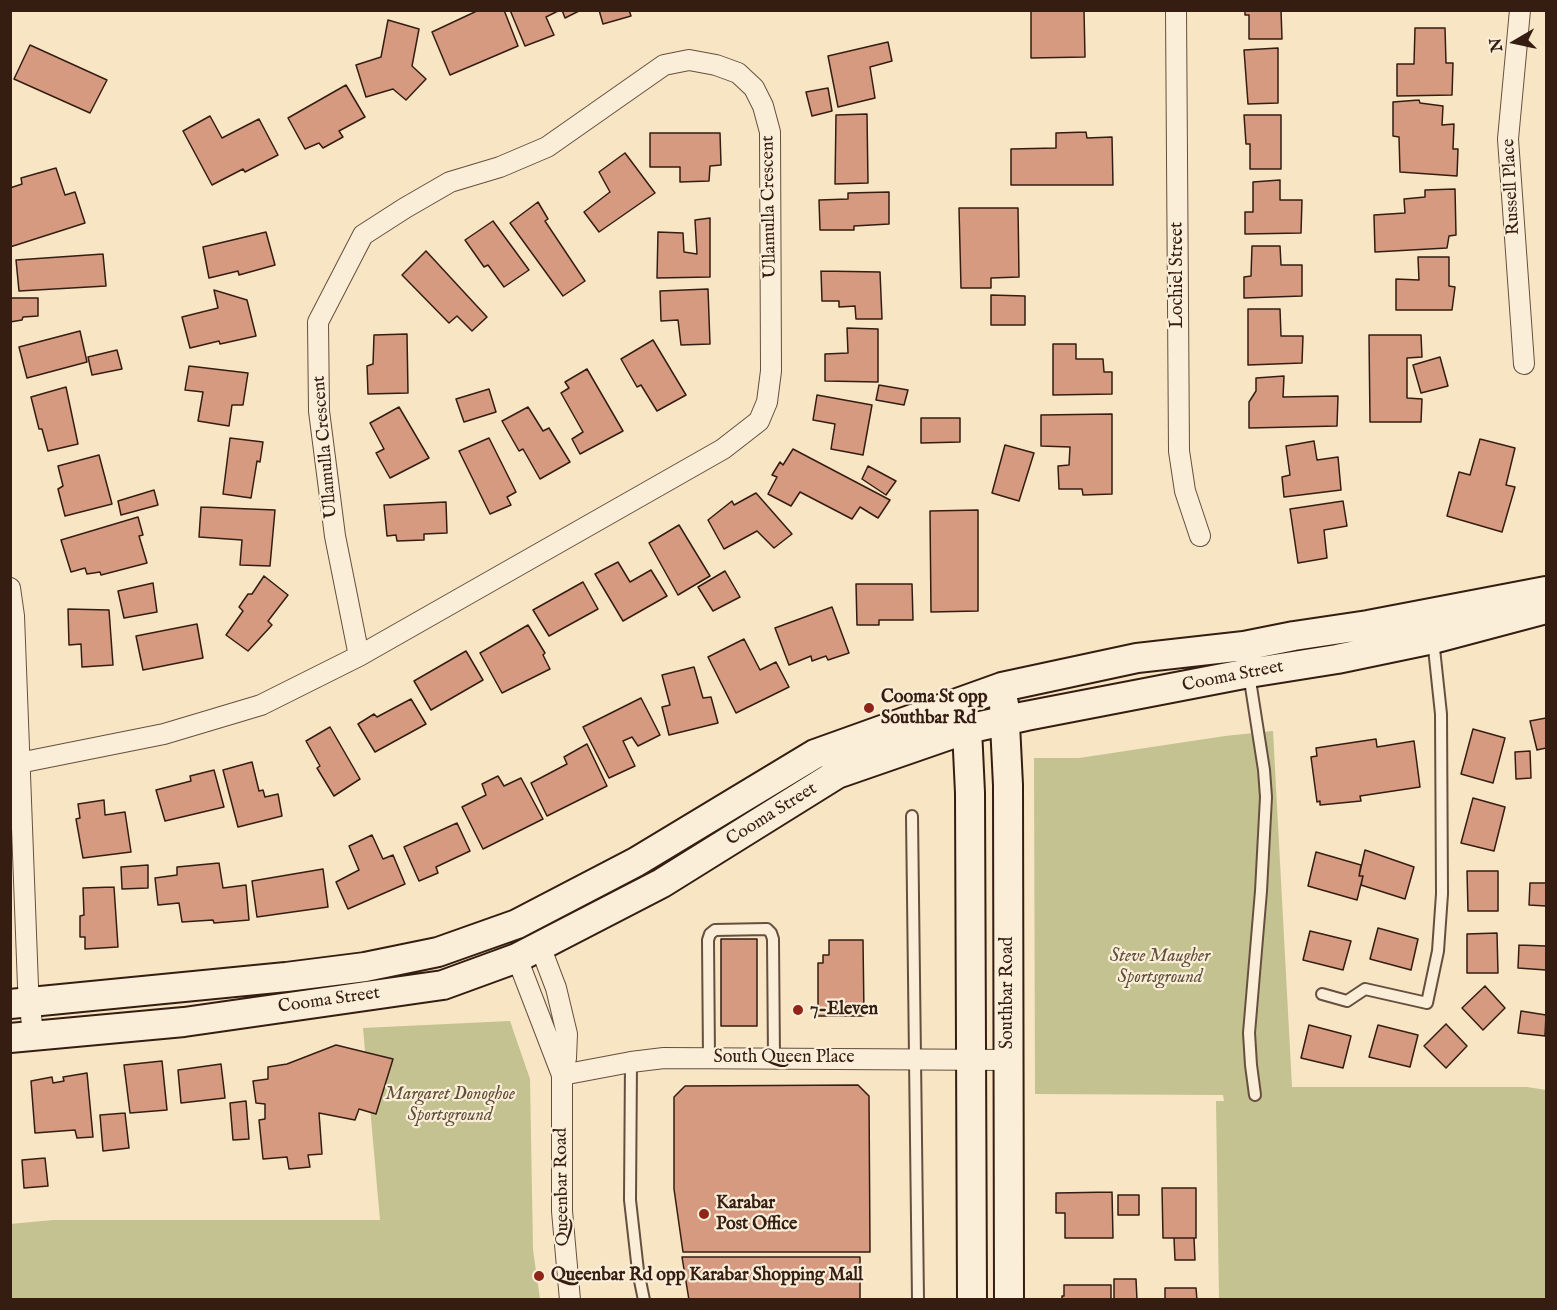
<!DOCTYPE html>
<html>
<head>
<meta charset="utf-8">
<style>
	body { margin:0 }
	#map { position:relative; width:1557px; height:1310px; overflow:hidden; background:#f7e5c4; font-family:"IM FELL English",serif }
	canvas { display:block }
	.frame { position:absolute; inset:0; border:12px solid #351d12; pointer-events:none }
	.north { position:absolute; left:1485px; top:12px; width:60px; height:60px; -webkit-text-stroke:4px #faeed9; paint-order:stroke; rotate:261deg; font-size:16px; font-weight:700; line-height:24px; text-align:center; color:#351d12 }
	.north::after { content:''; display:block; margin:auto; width:21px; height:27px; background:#351d12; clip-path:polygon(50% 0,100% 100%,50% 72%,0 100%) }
</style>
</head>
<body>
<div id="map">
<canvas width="1557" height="1310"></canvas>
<div class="frame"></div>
<div class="north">N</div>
</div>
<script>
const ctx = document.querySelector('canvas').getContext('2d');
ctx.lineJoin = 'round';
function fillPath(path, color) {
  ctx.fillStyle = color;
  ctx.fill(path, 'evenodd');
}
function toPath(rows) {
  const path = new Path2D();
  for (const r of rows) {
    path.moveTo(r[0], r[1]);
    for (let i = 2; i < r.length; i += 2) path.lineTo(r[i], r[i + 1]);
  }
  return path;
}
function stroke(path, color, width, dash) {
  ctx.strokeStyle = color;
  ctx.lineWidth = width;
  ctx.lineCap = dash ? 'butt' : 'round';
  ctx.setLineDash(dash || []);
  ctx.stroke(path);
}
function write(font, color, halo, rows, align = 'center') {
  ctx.font = font + ' "IM FELL English",serif';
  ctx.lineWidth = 4.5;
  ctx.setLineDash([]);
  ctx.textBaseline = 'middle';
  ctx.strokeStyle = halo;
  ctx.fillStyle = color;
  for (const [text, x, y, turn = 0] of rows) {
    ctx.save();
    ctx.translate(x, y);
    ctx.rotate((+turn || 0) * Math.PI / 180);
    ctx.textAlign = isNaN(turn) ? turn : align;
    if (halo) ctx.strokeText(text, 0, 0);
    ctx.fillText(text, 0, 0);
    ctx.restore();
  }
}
const green = toPath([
	[1273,731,1292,1087,1527,1087,1546,1090,1546,1299,1219,1299,1216,1101,1224,1101,1223,1095,1035,1094,1034,758,1079,758,1225,736],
	[510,1021,530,1079,533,1250,540,1299,11,1299,10,1224,53,1220,380,1220,363,1028]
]);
const building = toPath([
	[479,10,504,10,518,46,450,75,432,32,479,10],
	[510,10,560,10,546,17,554,35,525,46,510,10],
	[562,10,581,10,565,18,562,10],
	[599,10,629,10,631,16,603,24,599,10],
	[1031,10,1084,10,1085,57,1031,58,1031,10],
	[1245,10,1281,10,1282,39,1249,39,1249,15,1245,15,1245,10],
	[388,20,419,29,412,66,426,79,406,100,393,89,366,97,356,65,381,57,388,20],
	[1415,28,1445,28,1446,63,1453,63,1452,95,1397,96,1397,64,1414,64,1415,28],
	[888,42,892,61,870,67,875,98,838,107,828,56,888,42],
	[30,45,107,80,90,113,14,79,30,45],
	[1278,48,1278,103,1248,104,1244,50,1278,48],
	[346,85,365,117,339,131,343,137,323,148,319,143,305,149,288,118,346,85],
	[828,88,832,111,812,116,806,92,828,88],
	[1419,100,1420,103,1443,106,1442,125,1454,124,1453,149,1458,149,1457,176,1400,172,1399,137,1393,136,1393,102,1419,100],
	[867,114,868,183,835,184,836,115,867,114],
	[1244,115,1281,115,1281,169,1250,169,1250,144,1246,144,1244,115],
	[210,116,222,138,259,119,278,155,245,172,243,169,212,185,183,131,210,116],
	[1086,132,1087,138,1112,137,1113,185,1011,185,1011,149,1056,148,1056,133,1086,132],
	[650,133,720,133,721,165,710,166,709,181,680,182,680,167,650,167,650,133],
	[625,153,655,193,599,232,584,212,610,192,599,172,625,153],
	[56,168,65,195,75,192,85,223,10,247,10,188,22,184,21,178,56,168],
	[1280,180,1280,200,1302,200,1301,233,1245,234,1245,212,1253,212,1253,182,1280,180],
	[1455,189,1456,235,1449,236,1447,248,1375,252,1374,215,1405,213,1404,199,1425,197,1425,190,1455,189],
	[889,192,889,224,854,226,854,230,820,230,819,200,848,199,848,193,889,192],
	[538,202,548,219,545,221,585,281,563,296,510,223,538,202],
	[959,208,1018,208,1019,277,991,278,991,288,961,288,959,208],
	[710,218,710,277,657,278,658,232,683,233,684,252,697,254,695,220,710,218],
	[493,221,529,270,504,287,488,265,484,267,465,240,493,221],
	[266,232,275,265,239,275,238,271,209,278,203,247,266,232],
	[1252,246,1280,246,1281,265,1302,265,1302,296,1244,298,1244,277,1251,276,1252,246],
	[426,251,487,317,472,331,457,316,449,323,402,275,426,251],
	[103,254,106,286,19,291,16,260,103,254],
	[1418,257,1449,257,1449,286,1455,287,1452,310,1396,310,1396,279,1419,280,1418,257],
	[821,271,880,272,882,319,856,319,855,306,839,307,839,301,822,301,821,271],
	[708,289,710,344,681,345,678,320,661,321,660,291,708,289],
	[214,290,247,300,256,336,220,344,219,341,190,348,182,317,218,308,214,290],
	[991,295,1025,296,1025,325,991,325,991,295],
	[10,298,38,298,38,316,23,317,22,320,10,322,10,298],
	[1248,309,1280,309,1281,336,1303,336,1302,363,1248,365,1248,309],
	[847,328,878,329,878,382,825,381,825,354,848,353,847,328],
	[80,331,87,362,27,378,19,347,80,331],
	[407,334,408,393,368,394,367,366,373,364,374,335,407,334],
	[1369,335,1421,335,1422,357,1407,358,1407,398,1422,399,1421,422,1370,422,1369,335],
	[653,340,686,395,657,411,641,385,637,387,621,359,653,340],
	[1053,344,1076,344,1076,359,1103,359,1104,372,1112,372,1112,394,1053,395,1053,344],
	[117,350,122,369,92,375,88,357,117,350],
	[1440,357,1448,386,1421,393,1413,365,1440,357],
	[189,366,248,373,243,405,232,405,229,426,198,421,203,392,185,390,189,366],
	[587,369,623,431,580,454,572,439,583,432,561,393,569,388,565,382,587,369],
	[1284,376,1283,397,1338,396,1337,426,1249,428,1249,402,1256,391,1256,378,1284,376],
	[879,385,908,390,904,405,876,400,879,385],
	[66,387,78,444,48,451,42,429,39,429,31,397,66,387],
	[489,389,496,412,464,422,456,399,489,389],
	[817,395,872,405,863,455,831,449,835,424,813,420,817,395],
	[399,407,429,458,390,478,376,453,384,449,370,423,399,407],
	[528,407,543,431,549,428,570,462,540,479,523,449,519,451,502,421,528,407],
	[1112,414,1112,494,1083,495,1082,489,1059,489,1058,466,1069,465,1070,447,1041,446,1041,415,1112,414],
	[921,418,960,418,960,442,921,443,921,418],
	[230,438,263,442,260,462,257,461,251,498,223,494,230,438],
	[489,438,516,492,507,497,511,505,490,514,459,451,489,438],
	[1480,439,1515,448,1506,485,1515,487,1502,532,1447,516,1459,472,1470,475,1480,439],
	[1314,441,1317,460,1338,457,1341,490,1284,497,1282,477,1290,475,1286,446,1314,441],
	[1005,445,1034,453,1019,501,992,493,1005,445],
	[793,449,890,500,878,518,860,507,852,519,800,492,791,506,768,494,777,477,772,475,780,462,783,465,793,449],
	[99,455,112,504,65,516,58,489,63,486,58,466,99,455],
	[868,466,896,481,886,495,862,479,868,466],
	[154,490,158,505,121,515,118,501,154,490],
	[756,493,792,534,774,548,757,531,724,549,708,520,732,501,734,505,756,493],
	[1343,501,1347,526,1324,530,1327,558,1298,563,1290,509,1343,501],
	[446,502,447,533,424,534,424,540,397,541,396,535,387,536,384,505,446,502],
	[201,507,275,510,270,566,240,565,242,540,199,537,201,507],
	[978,510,978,611,931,612,930,511,978,510],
	[138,517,143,535,139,536,147,563,101,575,100,572,87,574,85,568,71,572,61,540,138,517],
	[679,525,710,576,678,595,649,543,679,525],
	[618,562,630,582,651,570,667,596,623,621,595,574,618,562],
	[725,571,740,597,713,611,698,587,725,571],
	[264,576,288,595,268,621,272,625,248,651,226,635,243,611,239,607,248,594,252,594,264,576],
	[583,582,598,609,549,636,533,610,583,582],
	[153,583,157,612,124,618,118,591,153,583],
	[856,584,912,584,913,620,879,620,879,625,857,625,856,584],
	[832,607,849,653,828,660,826,656,812,661,811,656,789,665,775,628,832,607],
	[68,609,109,610,113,665,82,667,81,644,69,645,68,609],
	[197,624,203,658,143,670,136,636,197,624],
	[528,625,545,653,543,655,550,669,502,693,480,653,528,625],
	[744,639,760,670,776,662,789,687,736,713,708,657,744,639],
	[466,651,483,680,431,710,414,681,466,651],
	[694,667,703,698,711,697,718,723,669,735,662,707,670,705,662,675,694,667],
	[641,698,660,735,638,746,632,737,623,741,635,766,609,778,583,727,641,698],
	[411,699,426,724,375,752,358,724,374,714,377,717,411,699],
	[1546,718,1546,748,1537,750,1530,721,1546,718],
	[330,727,360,779,334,796,317,768,320,766,306,741,330,727],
	[1473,729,1505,738,1493,783,1461,774,1473,729],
	[1376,739,1377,747,1414,741,1420,787,1360,796,1361,801,1320,805,1320,801,1317,802,1311,757,1317,756,1316,748,1376,739],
	[587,744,607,786,547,816,531,783,567,764,564,757,587,744],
	[1530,751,1531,778,1516,779,1515,752,1530,751],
	[252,762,259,791,263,790,265,797,278,794,282,816,238,827,223,770,252,762],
	[214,770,224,807,165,821,156,790,191,781,190,776,214,770],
	[498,776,504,786,521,778,543,819,483,849,462,807,486,795,482,784,498,776],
	[1473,798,1505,807,1494,851,1461,843,1473,798],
	[104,800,105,815,125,812,131,852,83,858,76,819,80,818,78,804,104,800],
	[457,823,470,851,436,867,438,873,419,881,404,847,457,823],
	[372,835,383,859,393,855,405,884,348,909,336,882,359,870,349,846,372,835],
	[1365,850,1414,867,1405,899,1361,885,1363,876,1359,876,1365,850],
	[1316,852,1361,865,1359,876,1363,876,1357,900,1308,886,1316,852],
	[219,863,223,888,246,885,249,920,214,923,213,920,182,922,179,903,158,905,155,878,177,875,177,867,219,863],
	[148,865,148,888,122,889,121,867,148,865],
	[323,869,328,907,257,917,252,881,323,869],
	[1467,871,1498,871,1498,911,1468,911,1467,871],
	[1530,883,1546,883,1546,906,1529,905,1530,883],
	[114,887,118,947,85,949,85,937,80,937,80,916,84,915,83,888,114,887],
	[1378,928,1418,939,1411,970,1370,959,1378,928],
	[1310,931,1351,941,1343,970,1303,960,1310,931],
	[1497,933,1498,973,1467,973,1467,934,1497,933],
	[721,939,757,939,757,1026,721,1026,721,939],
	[829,940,863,940,864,1016,818,1016,818,963,823,963,823,955,829,955,829,940],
	[1519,945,1546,946,1546,970,1518,968,1519,945],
	[1485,986,1505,1008,1483,1030,1462,1008,1485,986],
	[1521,1011,1546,1015,1545,1036,1518,1033,1521,1011],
	[1446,1024,1467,1046,1446,1068,1424,1046,1446,1024],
	[1309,1025,1351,1036,1343,1068,1301,1058,1309,1025],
	[1378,1025,1418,1035,1410,1067,1369,1057,1378,1025],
	[336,1045,393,1059,376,1114,359,1109,355,1120,319,1113,322,1154,308,1155,310,1167,289,1169,287,1157,263,1159,259,1120,265,1119,265,1104,256,1103,253,1081,268,1079,268,1067,287,1064,336,1045],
	[162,1061,167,1110,130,1113,124,1065,162,1061],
	[221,1064,225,1098,181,1103,178,1070,221,1064],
	[87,1073,93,1137,77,1138,75,1130,35,1133,31,1081,52,1077,53,1083,64,1081,63,1077,87,1073],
	[858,1085,869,1096,870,1252,683,1252,674,1189,674,1097,685,1086,858,1085],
	[246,1101,249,1139,233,1140,230,1103,246,1101],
	[125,1113,129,1148,103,1151,100,1115,125,1113],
	[45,1158,48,1186,24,1188,22,1160,45,1158],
	[1162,1188,1196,1188,1196,1238,1163,1238,1162,1188],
	[1112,1192,1113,1238,1065,1238,1065,1213,1056,1213,1056,1193,1112,1192],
	[1118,1195,1139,1195,1139,1215,1118,1215,1118,1195],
	[1174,1238,1194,1238,1195,1260,1175,1260,1174,1238],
	[682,1257,860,1257,860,1300,689,1300,682,1257],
	[1114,1279,1136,1279,1137,1300,1114,1300,1114,1279],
	[1064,1285,1111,1285,1111,1300,1062,1300,1062,1296,1064,1296,1064,1285],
	[1165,1288,1196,1288,1197,1300,1165,1300,1165,1288]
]);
const lane = toPath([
	[1249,674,1264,770,1266,797,1261,891,1249,1033,1251,1065,1255,1095],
	[912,816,918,1300],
	[1322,994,1347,1001,1365,989,1427,1003,1438,951,1442,894,1441,714,1433,639],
	[709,1058,708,940,710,934,715,930,767,929,771,933,773,939,774,1059],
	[631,1062,630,1200,638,1271,644,1300]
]);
const street = toPath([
	[1176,10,1179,451,1185,491,1200,536],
	[1520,10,1508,139,1524,364],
	[10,588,14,616,28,986,33,1035],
	[19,763,164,734,261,705,359,656,723,449,759,421,767,402,771,371,770,132,763,106,754,88,738,73,716,65,689,60,664,65,547,147,500,167,450,182,405,208,363,235,318,322,319,411,335,536,359,656],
	[540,946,556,988,567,1034,566,1058,562,1075,562,1211,570,1300],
	[517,958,562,1075],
	[562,1075,631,1062,664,1058,1008,1060]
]);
const secondary = toPath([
	[1004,704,1008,785,1009,1300],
	[963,712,967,729,970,793,972,1300],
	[10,1004,286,977,365,967,438,952,517,924,636,862,815,754,1002,687,1137,658,1244,646,1294,636,1368,625,1546,591],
	[10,1038,184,1022,443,985,517,958,662,883,837,774,967,729,1026,716,1249,673,1337,659,1433,639,1546,609]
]);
const markers = [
	[869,708,6,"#8f2418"],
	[798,1010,6,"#8f2418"],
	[704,1214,6,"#8f2418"],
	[539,1276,6,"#8f2418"]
];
const streetNames = [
	["Russell Place",1512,187,-93],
	["Ullamulla Crescent",770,207,-91],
	["Lochiel Street",1178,275,-90],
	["Ullamulla Crescent",326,447,-95],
	["Cooma Street",1233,677,-11],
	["Cooma Street",772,815,-32],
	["Southbar Road",1008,993,-90],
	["Cooma Street",329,1001,-8],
	["South Queen Place",784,1058],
	["Queenbar Road",563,1187,-91]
];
const poiNames = [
	["Cooma St opp",881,698],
	["Southbar Rd",881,719],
	["7-Eleven",810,1010],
	["Karabar",716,1204],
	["Post Office",716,1225],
	["Queenbar Rd opp Karabar Shopping Mall",551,1276]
];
const parkNames = [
	["Steve Maugher",1160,957],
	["Sportsground",1160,978],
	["Margaret Donoghoe",450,1095],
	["Sportsground",450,1116]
];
fillPath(green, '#c3c290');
fillPath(building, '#d69a81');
stroke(building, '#351d12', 1.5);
stroke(lane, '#664f3e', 14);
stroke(street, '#664f3e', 22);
stroke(secondary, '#351d12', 32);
stroke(lane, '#faeed9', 10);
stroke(street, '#faeed9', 20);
stroke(secondary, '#faeed9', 28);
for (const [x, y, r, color] of markers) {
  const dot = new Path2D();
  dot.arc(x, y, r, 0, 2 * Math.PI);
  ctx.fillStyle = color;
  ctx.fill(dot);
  stroke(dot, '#faeed9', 2);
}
write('18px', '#351d12', '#faeed9', streetNames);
write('bold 18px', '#351d12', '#faeed9', poiNames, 'left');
write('italic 18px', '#604f38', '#faeed9', parkNames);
</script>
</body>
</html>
